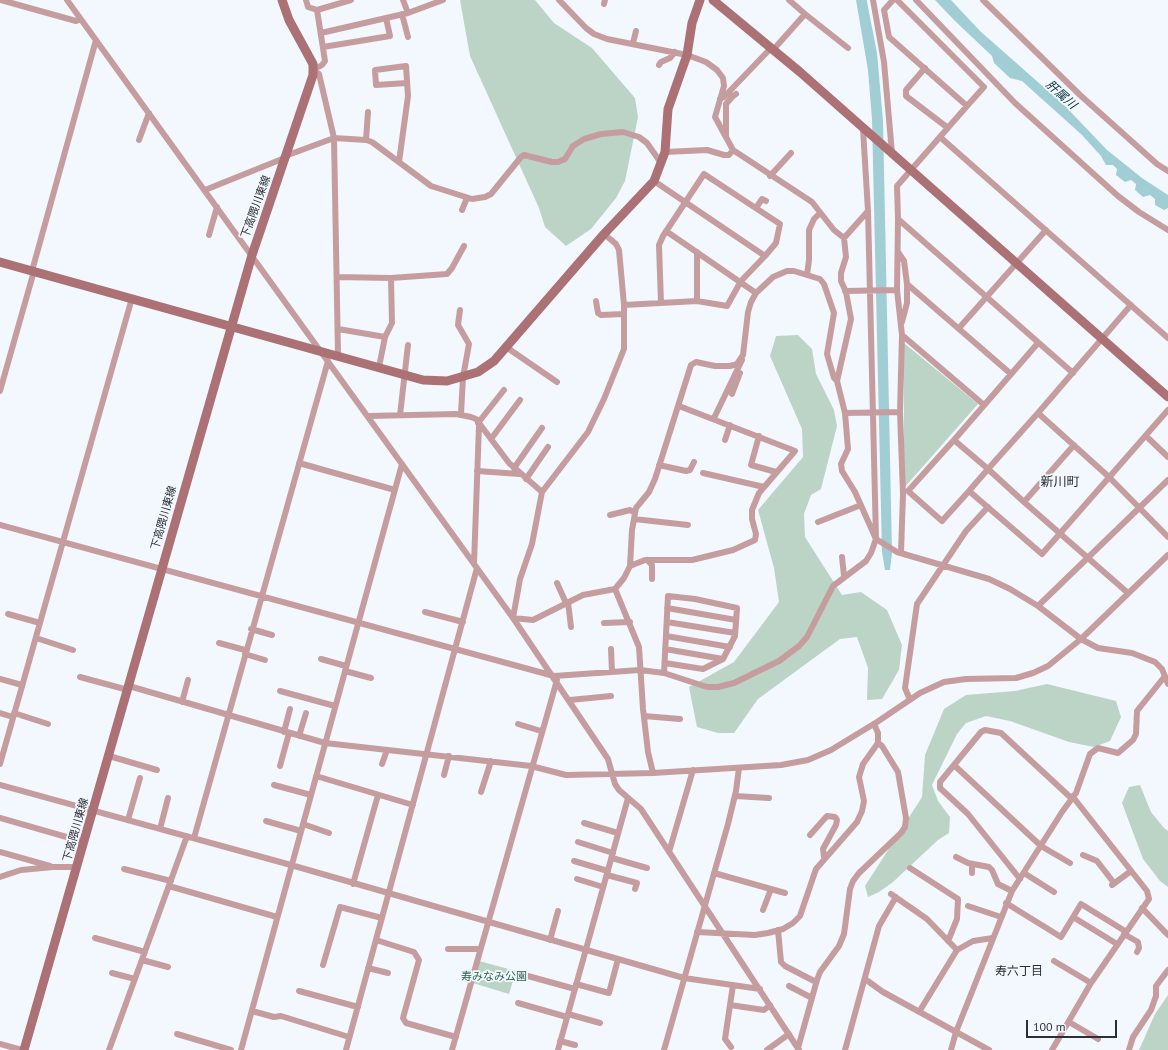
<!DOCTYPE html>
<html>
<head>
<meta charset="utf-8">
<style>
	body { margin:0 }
	#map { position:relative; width:1168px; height:1050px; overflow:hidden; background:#f2f8fe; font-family:"PT Sans",sans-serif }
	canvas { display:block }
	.scale { position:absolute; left:1026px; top:1020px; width:91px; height:18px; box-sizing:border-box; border:2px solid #2b2e32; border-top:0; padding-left:5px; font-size:12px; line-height:14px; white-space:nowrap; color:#2b2e32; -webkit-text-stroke:3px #f2f8fe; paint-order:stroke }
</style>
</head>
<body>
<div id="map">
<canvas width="1168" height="1050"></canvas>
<div class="scale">100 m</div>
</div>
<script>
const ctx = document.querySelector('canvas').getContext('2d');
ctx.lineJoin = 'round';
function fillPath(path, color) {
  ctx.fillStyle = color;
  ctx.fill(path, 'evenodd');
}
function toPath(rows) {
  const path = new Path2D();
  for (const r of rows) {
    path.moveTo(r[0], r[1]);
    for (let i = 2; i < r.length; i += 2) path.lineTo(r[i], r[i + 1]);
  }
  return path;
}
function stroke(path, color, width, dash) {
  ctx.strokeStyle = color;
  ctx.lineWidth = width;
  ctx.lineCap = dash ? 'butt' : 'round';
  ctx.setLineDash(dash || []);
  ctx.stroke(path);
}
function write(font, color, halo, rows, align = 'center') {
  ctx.font = font + ' "PT Sans","Noto Sans JP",sans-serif';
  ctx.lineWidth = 3.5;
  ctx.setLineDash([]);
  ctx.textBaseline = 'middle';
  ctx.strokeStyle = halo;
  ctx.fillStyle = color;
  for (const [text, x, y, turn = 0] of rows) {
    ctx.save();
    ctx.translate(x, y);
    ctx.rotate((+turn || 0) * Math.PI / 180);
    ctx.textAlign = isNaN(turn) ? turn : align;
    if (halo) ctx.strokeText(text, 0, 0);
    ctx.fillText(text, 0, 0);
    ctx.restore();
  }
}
const green = toPath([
	[460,0,535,0,554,23,592,48,635,98,638,117,625,181,616,198,591,229,566,246,545,227,539,208,470,56],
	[798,335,812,349,816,374,834,410,837,426,821,489,811,495,804,514,805,537,842,595,861,592,887,610,902,645,899,670,882,699,867,700,868,668,857,637,840,639,758,699,734,733,718,733,697,727,689,687,734,662,779,602,774,568,758,510,803,457,802,429,770,356,776,336],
	[904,343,978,404,904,488],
	[1047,684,1116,701,1121,717,1110,741,1094,747,1069,742,1010,721,986,716,966,723,957,734,932,785,938,801,950,817,949,833,938,840,893,882,879,892,868,897,865,886,922,797,925,755,944,709,966,695,1015,691],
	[1140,785,1151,812,1164,828,1168,831,1168,887,1160,881,1143,859,1122,803,1129,787],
	[479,961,516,971,509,994,473,983],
	[1168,995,1168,1050,1139,1050,1155,1014]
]);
const water = toPath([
	[856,0,867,0,867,2,877,53,883,121,892,553,890,570,885,570,882,552,872,119,868,70],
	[935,0,951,0,980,31,1065,106,1107,150,1142,178,1168,195,1168,208,1164,210,1155,205,1155,199,1150,195,1143,197,1135,190,1136,184,1131,180,1125,182,1116,175,1117,169,1113,165,1106,165,1101,156,1082,135,1022,81,1010,78,994,63,992,56,954,20]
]);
const street = toPath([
	[1,0,76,21,80,19],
	[67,0,513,618,608,759,615,784,619,790,641,809,799,1050],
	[306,0,308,7,317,10,325,61,322,65,313,70,319,74,334,138,338,355],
	[559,0,586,28,594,34,607,39,687,55,706,62,717,70,723,78,724,86,715,117,733,150,812,202,834,230,844,238,846,257,841,273,841,281,846,292,851,319,837,381,845,413,848,449,841,464,842,471,855,492,876,539,897,552,989,579,1010,589,1038,606,1081,639,1098,648,1132,653,1155,662,1162,669,1168,684],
	[873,0,884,62,892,153],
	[893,0,884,10,889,37,967,106,984,87,897,0],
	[916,0,1015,103,1118,196,1139,212,1168,230],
	[983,0,1080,95,1157,164,1168,171],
	[604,4,605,0],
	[317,10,351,0],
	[408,13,443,0],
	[402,14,408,37],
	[805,14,848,48],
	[321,33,408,13,403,0],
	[633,43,636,31],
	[323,47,390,36,386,18],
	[773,50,805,14,789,0],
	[659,65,661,62,670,58,675,52],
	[925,68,906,90,906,96,948,128],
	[720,99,724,97,771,48],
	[967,106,897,186,898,219,1073,373],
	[726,136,726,104,733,96,736,94],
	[940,137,1168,338],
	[139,140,149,113],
	[366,140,368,112],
	[665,152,707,150,724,155,729,155,733,150],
	[288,155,334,138,366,140,372,142,431,186,472,199,485,197,491,194,521,157,524,155,552,162,558,162,565,159,573,146,584,139,601,134,623,132,639,137,647,143,661,163],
	[399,162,408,96,406,66,375,70,376,85,407,83],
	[770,176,791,153],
	[205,190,287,157],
	[756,208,762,199,766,201],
	[462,210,467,198],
	[898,219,897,290,902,335,900,412,903,494,901,553],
	[666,231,756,293],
	[604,234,616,244,619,250,624,305,624,349,604,399,588,432,542,492,532,544,520,579,513,618,533,620,583,595,615,589,624,578,630,566,632,530,636,508,649,492,655,479,691,365,696,362,715,366,730,366,737,364,743,355,748,312,751,302,756,293,773,277,787,271,794,271,820,279,824,284,834,313,827,354,834,378,837,381],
	[209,235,217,207],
	[844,238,868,211],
	[898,252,904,261,907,284,907,303,902,322],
	[32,271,96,40],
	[807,275,809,260,809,230,814,219,820,213],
	[337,277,391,278,392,323,385,337],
	[391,278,447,274,452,268,464,246],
	[907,284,1011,374],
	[845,291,897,290],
	[596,301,598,313,601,315,623,314],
	[697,301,697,252],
	[661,303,659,245,663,236,704,174,780,224,776,243,765,256],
	[624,305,697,301,727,306,741,281,765,256,654,181],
	[460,310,458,325,469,344,463,377,461,414],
	[959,328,1046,230],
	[338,329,385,337,379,367],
	[902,335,984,405],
	[506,347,557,382],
	[0,391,34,271],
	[732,394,740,373],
	[845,413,900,412],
	[1038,413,1109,477,1168,537],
	[400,415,408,345],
	[369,416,456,414,471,417,476,419,509,463,542,492],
	[714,418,742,360],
	[478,423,504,390],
	[759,436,751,465,776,472],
	[1146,436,1168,457],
	[491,439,520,400],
	[725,440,730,425],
	[954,440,1038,343],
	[1074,445,1024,502,1128,593],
	[299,463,395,490],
	[659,465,686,471,690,470,694,462],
	[514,468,542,428],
	[477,471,520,474],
	[703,473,764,487],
	[526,479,548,447],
	[969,491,1042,554,1168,410],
	[1024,502,988,469,954,440,908,491,942,521,969,491,988,469,1038,413,1131,305],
	[610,515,630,510,635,513],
	[634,519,688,525],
	[818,522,861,505],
	[0,525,554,676,640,670,664,673,707,687,718,687,734,683,779,661,799,646,807,637,833,586,866,561,871,553,876,539,868,211,863,129],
	[842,557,844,576],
	[647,560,652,565,652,579],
	[474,564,479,425],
	[630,566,645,560,692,560,733,550,755,540,756,534,752,519,752,510,759,493,795,451,679,406],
	[557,583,566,603],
	[615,589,639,647,643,709,648,752,653,773],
	[568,602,571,627],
	[1038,606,1168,480],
	[667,608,736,620],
	[425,612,463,622],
	[8,614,40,623],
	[667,622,735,633],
	[604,623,630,622],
	[251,629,272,635],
	[666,636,730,647],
	[36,638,73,650],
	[219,643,245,650],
	[611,649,612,672],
	[665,649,723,659],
	[245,654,265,660],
	[321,659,346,666],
	[345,671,371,678],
	[664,673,668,596,695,599,737,608,735,636,723,659,703,669,665,663],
	[80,677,128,690],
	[0,679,22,685],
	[129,686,325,743,531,766,566,775,653,773,781,765,808,760,831,750,877,722,920,693,944,682,966,679,1016,678,1033,673,1048,666,1081,639,1168,555],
	[280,691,335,706],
	[570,700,611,696],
	[910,700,905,688,917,604,966,531,988,507],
	[182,702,188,680],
	[0,713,13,717],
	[14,713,48,724],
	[644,716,680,719],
	[518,724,541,731],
	[284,732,290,709],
	[299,736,306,713],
	[109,756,157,770],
	[0,764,132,298],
	[382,764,387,750],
	[954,765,1041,846,1070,863],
	[280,766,289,733],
	[444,775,449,756],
	[316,776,413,805],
	[0,785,291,865,684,978,760,989],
	[274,785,311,795],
	[481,792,491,761],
	[735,796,769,798],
	[0,818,84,842],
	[128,820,140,778],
	[266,821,301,831],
	[584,823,618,833],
	[303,824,329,833],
	[160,829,168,798],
	[810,835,827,816,835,817,837,820,836,825,823,849,824,857],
	[194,838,328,361],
	[578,842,613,853],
	[0,852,50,866],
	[669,852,693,770],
	[1083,855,1097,861,1114,883],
	[956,857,968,863,989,867,992,870,998,884,1012,891],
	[612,858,647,868],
	[574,861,608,871],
	[972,864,972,873],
	[910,868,958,899,957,919,948,941],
	[124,869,171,881],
	[714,873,785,893],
	[1024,873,1054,892],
	[607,875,637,883,635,889],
	[0,877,21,870,53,867,77,867],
	[577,879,603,887],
	[1020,879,968,814,940,788,940,782,981,732,985,730,1001,733,1069,796,1073,797,1147,891,1149,899,1091,983,1052,1050],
	[353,884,378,795],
	[1112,885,1131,871],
	[169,886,277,917],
	[891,894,927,919,957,950,919,1012],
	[1006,903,1061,937,1081,904,1125,931],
	[968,906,1001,917],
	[1142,908,1168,935],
	[763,910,771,889],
	[1073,917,1117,944],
	[778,930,781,962,785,966,816,982],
	[697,932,755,935,768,933,783,929,793,923,800,916,816,869,857,822,862,811,864,801,859,777,863,764,878,743,878,733,874,724],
	[1124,934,1138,942,1139,948,1137,952],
	[95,938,145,952],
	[376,940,414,952,419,960,403,1018,406,1023,456,1037],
	[550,940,558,911],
	[448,949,480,949],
	[957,950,973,941,993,938],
	[142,960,168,967],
	[1054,961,1091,983],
	[323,965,340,907,382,918],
	[368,968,388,973],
	[112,973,135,979],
	[528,976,575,989],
	[865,979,883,992,989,1050],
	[576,984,609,993,618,959],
	[733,985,730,1005,764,1010,770,1005],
	[789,986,812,998],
	[299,991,358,1007],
	[518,1003,567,1017],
	[730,1005,725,1039,731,1047],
	[252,1011,274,1017,281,1016,349,1037],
	[568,1014,600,1023],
	[1069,1022,1098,1039],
	[177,1034,231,1050],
	[560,1041,575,1045],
	[0,1044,22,1050],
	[798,1048,817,980,820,972,839,946,844,934,850,889,853,881,859,873,901,833,905,827,906,818,898,772,882,746,878,743],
	[109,1050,187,836],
	[241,1050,402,464],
	[346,1050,477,568],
	[452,1050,557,680],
	[558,1050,628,798],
	[664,1050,728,824,736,791,739,768],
	[767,1050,789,1034],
	[845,1050,879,926,896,897],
	[951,1050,956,1032,1012,891,1062,812,1076,793,1090,754,1098,748,1118,753,1133,740,1136,734,1137,711,1165,676],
	[1129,1050,1133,1037,1151,1010,1156,996,1156,986,1168,970]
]);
const secondary = toPath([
	[713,0,800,72,1168,397],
	[0,262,423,380,447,381,478,372,494,361,604,234,654,181,665,152,668,109,687,55,692,23,700,0],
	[24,1050,252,255,313,75,313,64,289,20,282,0]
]);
const streetNames = [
	["下高隈川東線",256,207,-70],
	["下高隈川東線",164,518,-74],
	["下高隈川東線",76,830,-74]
];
const parkNames = [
	["寿みなみ公園",494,977]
];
const waterNames = [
	["肝属川",1061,95,42]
];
const neighbourhoodNames = [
	["寿六丁目",1019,972]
];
const quarterNames = [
	["新川町",1060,482]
];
fillPath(green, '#bcd4c6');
fillPath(water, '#a1cdd5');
stroke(street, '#c69d9f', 6);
stroke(secondary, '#ab7175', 9);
write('11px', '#2b2e32', '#f2f8fe', streetNames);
write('11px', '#2a6549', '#f2f8fe', parkNames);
write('italic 12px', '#063239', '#f2f8fe', waterNames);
write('12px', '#2b2e32', '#f2f8fe', neighbourhoodNames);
write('13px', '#2b2e32', '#f2f8fe', quarterNames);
</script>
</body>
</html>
